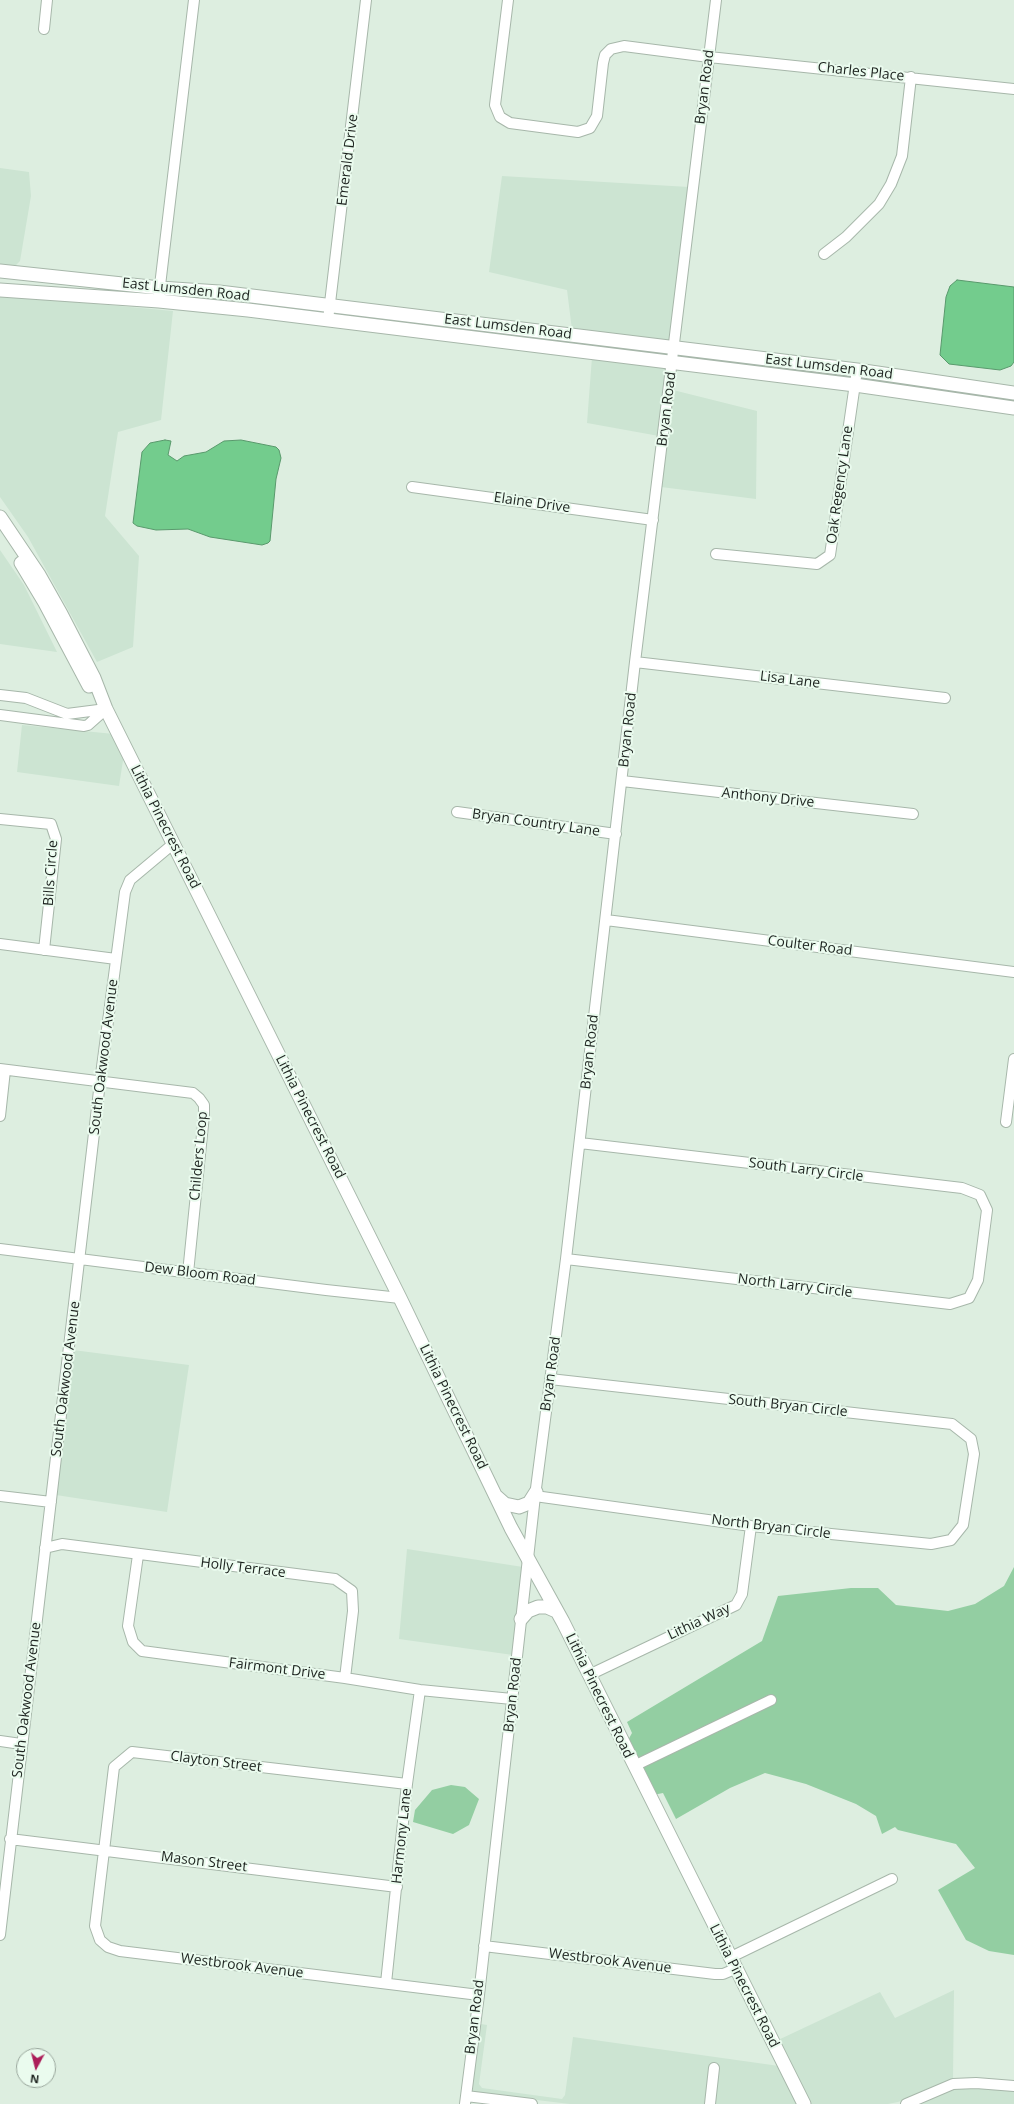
<!DOCTYPE html>
<html>
<head>
<meta charset="utf-8">
<style>
	body { margin:0 }
	#map { position:relative; width:1014px; height:2104px; overflow:hidden; background:#ddeee0; font-family:"Open Sans",sans-serif }
	canvas { display:block }
	.north { position:absolute; left:16px; top:2048px; width:40px; height:40px; box-sizing:border-box; background:#eafbee; border:1px solid #98a59b; border-radius:50%; rotate:187deg; font-size:11px; font-weight:700; line-height:16px; text-align:center; color:#1d231f }
	.north::after { content:''; display:block; margin:auto; width:14px; height:18px; background:#ac1e59; clip-path:polygon(50% 0,100% 100%,50% 72%,0 100%) }
</style>
</head>
<body>
<div id="map">
<canvas width="1014" height="2104"></canvas>
<div class="north">N</div>
</div>
<script>
const ctx = document.querySelector('canvas').getContext('2d');
ctx.lineJoin = 'round';
function fillPath(path, color) {
  ctx.fillStyle = color;
  ctx.fill(path, 'evenodd');
}
function toPath(rows) {
  const path = new Path2D();
  for (const r of rows) {
    path.moveTo(r[0], r[1]);
    for (let i = 2; i < r.length; i += 2) path.lineTo(r[i], r[i + 1]);
  }
  return path;
}
function stroke(path, color, width, dash) {
  ctx.strokeStyle = color;
  ctx.lineWidth = width;
  ctx.lineCap = dash ? 'butt' : 'round';
  ctx.setLineDash(dash || []);
  ctx.stroke(path);
}
function write(font, color, halo, rows, align = 'center') {
  ctx.font = font + ' "Open Sans",sans-serif';
  ctx.lineWidth = 4;
  ctx.setLineDash([]);
  ctx.textBaseline = 'middle';
  ctx.strokeStyle = halo;
  ctx.fillStyle = color;
  for (const [text, x, y, turn = 0] of rows) {
    ctx.save();
    ctx.translate(x, y);
    ctx.rotate((+turn || 0) * Math.PI / 180);
    ctx.textAlign = isNaN(turn) ? turn : align;
    if (halo) ctx.strokeText(text, 0, 0);
    ctx.fillText(text, 0, 0);
    ctx.restore();
  }
}
const built = toPath([
	[0,168,29,172,31,196,20,261,15,266,0,265],
	[502,176,689,187,671,342,572,330,567,290,489,272],
	[0,295,173,311,161,420,118,432,105,516,139,556,133,647,97,662,28,537,0,497],
	[592,357,668,366,659,436,587,423],
	[673,390,757,411,756,499,661,487],
	[0,550,24,585,57,652,0,644],
	[22,725,114,734,124,754,119,786,17,772],
	[73,1350,189,1365,167,1512,56,1495],
	[407,1549,523,1567,513,1655,399,1639],
	[954,1990,953,2080,898,2102,888,2104,808,2104,776,2041,880,1992,895,2018],
	[481,2024,487,2025,479,2084,482,2088,562,2099,565,2095,573,2037,779,2066,799,2104,714,2104,719,2064,711,2063,706,2104,570,2104,470,2092,478,2029],
	[976,2087,1014,2091,1014,2104,918,2104,954,2089]
]);
const green = toPath([
	[1014,1567,1014,1955,989,1951,966,1940,938,1890,975,1868,956,1844,898,1830,895,1827,882,1834,876,1816,856,1804,806,1784,765,1773,730,1788,676,1819,663,1793,653,1795,627,1742,632,1733,627,1722,762,1641,778,1596,851,1588,878,1588,896,1605,948,1611,975,1604,1004,1586],
	[451,1785,465,1787,479,1799,469,1825,453,1834,413,1822,415,1810,432,1790]
]);
const water = toPath([
	[957,280,1014,287,1014,362,1011,366,1000,370,949,364,940,355,946,297,950,286,957,280],
	[165,440,171,441,168,455,177,461,184,456,206,452,224,441,241,440,276,447,279,450,281,458,276,479,270,541,268,543,262,545,210,537,188,529,156,530,137,526,133,523,134,515,142,452,150,443,165,440]
]);
const minor = toPath([
	[508,0,495,105,500,117,510,123,578,132,590,128,597,116,603,63,605,55,611,49,624,46,709,57,1014,89],
	[44,29,47,0],
	[824,254,846,237,879,204,891,184,902,156,911,77],
	[159,294,194,0],
	[328,320,366,0],
	[412,487,653,520],
	[716,554,817,564,830,555,857,370],
	[635,662,945,698],
	[0,695,26,698,67,714,106,709],
	[0,715,84,726,88,725,106,709],
	[622,781,913,814],
	[457,812,616,834],
	[0,819,51,824,56,839,44,950],
	[606,920,1014,972],
	[0,944,116,959],
	[0,1069,193,1093,199,1098,204,1105,204,1115,188,1273],
	[0,1116,5,1070],
	[1006,1122,1014,1059],
	[0,1249,326,1290,400,1298],
	[566,1259,950,1304,969,1298,978,1280,987,1210,980,1195,962,1188,580,1143],
	[0,1496,51,1502],
	[535,1496,751,1526,931,1544,951,1540,963,1525,974,1454,971,1439,952,1424,550,1379],
	[45,1548,62,1544,335,1579,352,1591,353,1611,345,1678],
	[138,1555,128,1626,133,1642,142,1651,345,1678,420,1690,512,1699],
	[589,1675,736,1605,742,1594,751,1526],
	[0,1741,21,1744],
	[634,1766,771,1700],
	[407,1784,132,1752,114,1767,95,1926,100,1940,108,1947,120,1951,479,1995],
	[10,1839,397,1887],
	[0,1935,100,1082,125,892,130,880,173,844],
	[484,1946,715,1974,723,1974,735,1969],
	[729,1958,892,1879],
	[386,1983,407,1784,420,1690],
	[466,2096,532,2104],
	[465,2104,479,1995,535,1496,566,1259,635,662,716,0],
	[710,2104,714,2068],
	[906,2104,953,2084,976,2083,1014,2086]
]);
const major = toPath([
	[0,271,160,288,219,292,857,370,1014,393],
	[0,290,159,301,248,310,855,385,1014,408],
	[0,517,39,575,61,614,94,678,106,709,400,1298,511,1528,563,1622,804,2104],
	[21,563,45,603,89,686],
	[496,1496,505,1504,519,1507,529,1503,536,1492],
	[521,1619,528,1611,538,1607,547,1607,556,1611]
]);
const streetNames = [
	["Charles Place",861,72,6],
	["Bryan Road",705,87,-83],
	["Emerald Drive",348,160,-83],
	["East Lumsden Road",186,290,6],
	["East Lumsden Road",508,327,7],
	["East Lumsden Road",829,367,7],
	["Bryan Road",667,409,-83],
	["Oak Regency Lane",840,485,-82],
	["Elaine Drive",532,503,8],
	["Lisa Lane",790,680,7],
	["Bryan Road",628,730,-84],
	["Anthony Drive",768,798,6],
	["Bryan Country Lane",536,823,8],
	["Lithia Pinecrest Road",165,827,63],
	["Bills Circle",51,873,-86],
	["Coulter Road",810,946,7],
	["Bryan Road",590,1052,-84],
	["South Oakwood Avenue",104,1057,-83],
	["Lithia Pinecrest Road",310,1117,63],
	["Childers Loop",199,1156,-85],
	["South Larry Circle",806,1170,7],
	["Dew Bloom Road",200,1274,7],
	["North Larry Circle",795,1286,7],
	["Bryan Road",551,1374,-82],
	["South Oakwood Avenue",66,1379,-83],
	["South Bryan Circle",788,1406,6],
	["Lithia Pinecrest Road",453,1407,64],
	["North Bryan Circle",771,1527,7],
	["Holly Terrace",243,1568,7],
	["Lithia Way",699,1622,-25],
	["Fairmont Drive",277,1669,7],
	["Bryan Road",513,1695,-84],
	["Lithia Pinecrest Road",599,1696,64],
	["South Oakwood Avenue",27,1700,-83],
	["Clayton Street",216,1762,7],
	["Harmony Lane",402,1836,-84],
	["Mason Street",204,1862,7],
	["Westbrook Avenue",610,1961,7],
	["Westbrook Avenue",242,1966,7],
	["Lithia Pinecrest Road",744,1986,63],
	["Bryan Road",475,2017,-83]
];
fillPath(built, '#cce4d2');
fillPath(green, '#93cea2');
fillPath(water, '#73cc8d');
stroke(water, '#59996c', 1);
stroke(minor, '#a7b7aa', 12);
stroke(major, '#a7b7aa', 15);
stroke(minor, '#fff', 10);
stroke(major, '#fff', 13);
write('14px', '#1d231f', '#eafbee', streetNames);
</script>
</body>
</html>
